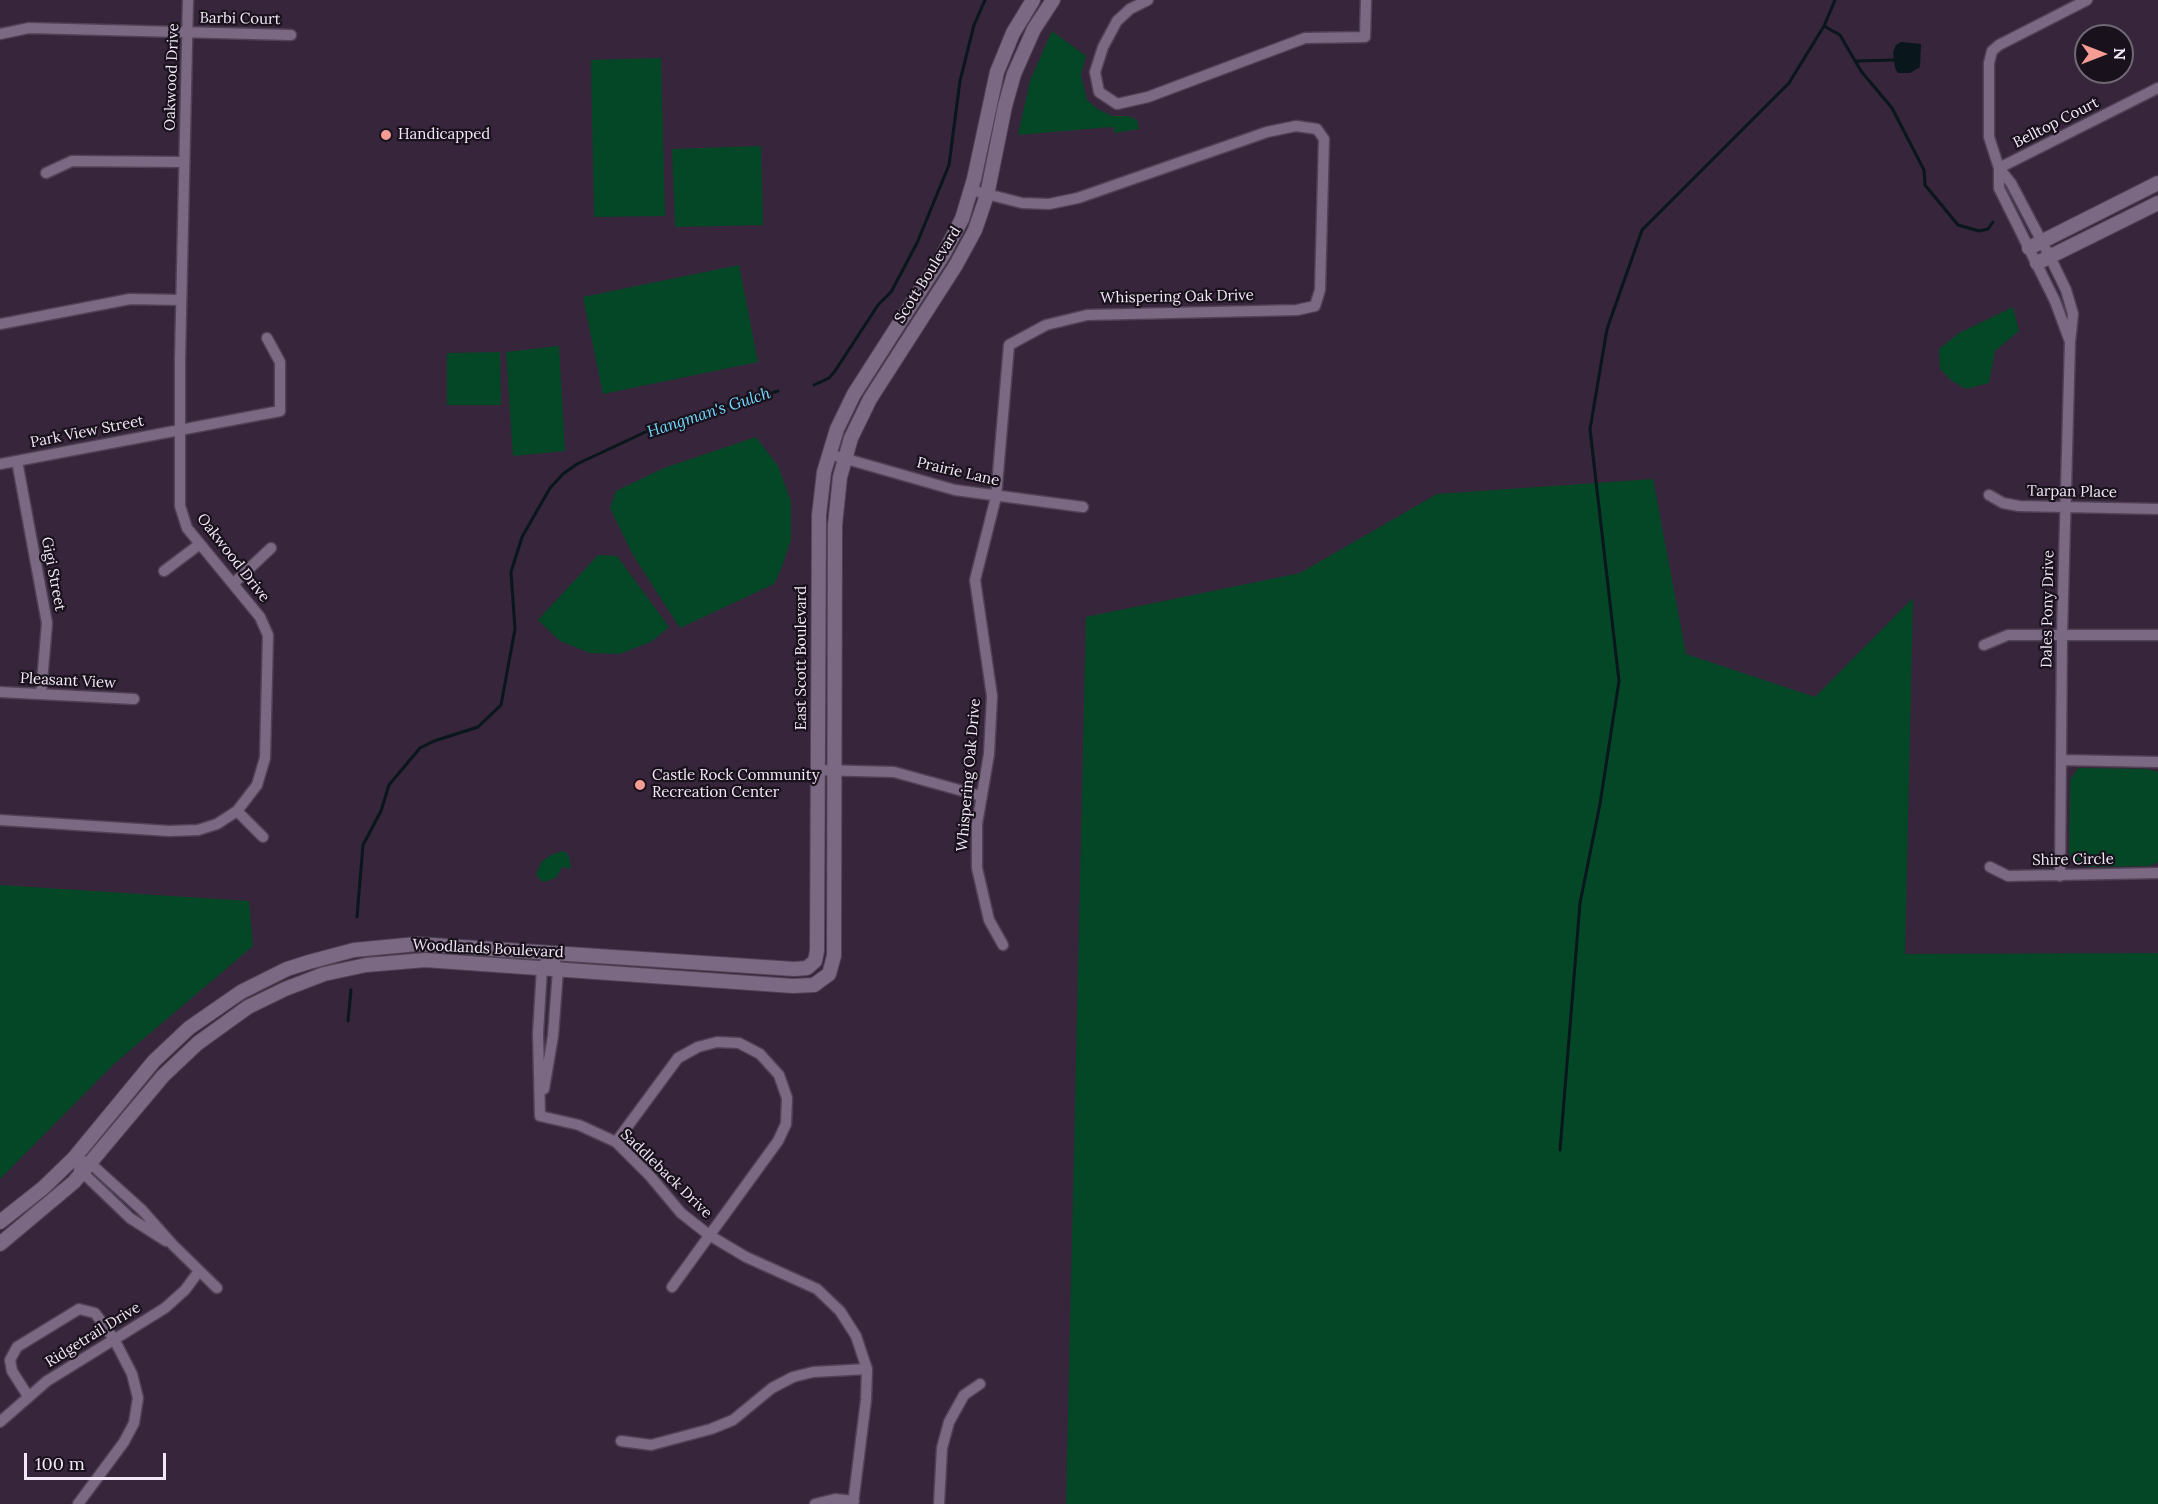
<!DOCTYPE html>
<html>
<head>
<meta charset="utf-8">
<style>
	body { margin:0 }
	#map { position:relative; width:2158px; height:1504px; overflow:hidden; background:#36253b; font-family:Lora,serif }
	canvas { display:block }
	.north { position:absolute; left:2074px; top:24px; width:60px; height:60px; box-sizing:border-box; background:#19121c; border:2px solid #706874; border-radius:50%; rotate:90deg; font-size:16px; font-weight:700; line-height:24px; text-align:center; color:#f3e8f7 }
	.north::after { content:''; display:block; margin:auto; width:21px; height:27px; background:#f59c94; clip-path:polygon(50% 0,100% 100%,50% 72%,0 100%) }
	.scale { position:absolute; left:24px; top:1453px; width:142px; height:27px; box-sizing:border-box; border:3px solid #f3e8f7; border-top:0; padding-left:8px; font-size:18px; line-height:21px; white-space:nowrap; color:#f3e8f7; -webkit-text-stroke:4px #19121c; paint-order:stroke }
</style>
</head>
<body>
<div id="map">
<canvas width="2158" height="1504"></canvas>
<div class="north">N</div>
<div class="scale">100 m</div>
</div>
<script>
const ctx = document.querySelector('canvas').getContext('2d');
ctx.lineJoin = 'round';
function fillPath(path, color) {
  ctx.fillStyle = color;
  ctx.fill(path, 'evenodd');
}
function toPath(rows) {
  const path = new Path2D();
  for (const r of rows) {
    path.moveTo(r[0], r[1]);
    for (let i = 2; i < r.length; i += 2) path.lineTo(r[i], r[i + 1]);
  }
  return path;
}
function stroke(path, color, width, dash) {
  ctx.strokeStyle = color;
  ctx.lineWidth = width;
  ctx.lineCap = dash ? 'butt' : 'round';
  ctx.setLineDash(dash || []);
  ctx.stroke(path);
}
function write(font, color, halo, rows, align = 'center') {
  ctx.font = font + ' Lora,serif';
  ctx.lineWidth = 4.5;
  ctx.setLineDash([]);
  ctx.textBaseline = 'middle';
  ctx.strokeStyle = halo;
  ctx.fillStyle = color;
  for (const [text, x, y, turn = 0] of rows) {
    ctx.save();
    ctx.translate(x, y);
    ctx.rotate((+turn || 0) * Math.PI / 180);
    ctx.textAlign = isNaN(turn) ? turn : align;
    if (halo) ctx.strokeText(text, 0, 0);
    ctx.fillText(text, 0, 0);
    ctx.restore();
  }
}
const green = toPath([
	[1052,31,1086,56,1081,75,1087,100,1099,110,1113,116,1128,116,1137,120,1139,129,1114,133,1114,128,1111,127,1018,135,1030,81],
	[661,58,665,216,594,217,591,60],
	[761,146,763,225,675,227,672,149],
	[739,265,758,362,603,394,583,297],
	[2013,307,2019,331,1995,351,1989,383,1966,389,1952,381,1940,369,1939,349,1959,333],
	[559,346,565,451,513,456,506,352],
	[500,352,501,405,447,405,447,353],
	[756,437,778,466,791,501,791,539,782,567,774,584,680,628,633,555,610,508,616,491,664,468],
	[1653,479,1686,654,1815,697,1913,598,1905,954,2158,953,2158,1504,1066,1504,1086,617,1300,573,1437,494],
	[598,555,617,556,669,627,651,642,619,654,590,653,560,641,538,620],
	[2078,768,2147,769,2158,772,2158,862,2150,866,2086,867,2072,862,2069,852,2070,780],
	[564,851,569,856,571,869,562,867,556,878,543,882,536,875,542,861,553,854],
	[0,885,249,901,253,946,115,1063,0,1179]
]);
const water = toPath([
	[1901,42,1921,44,1920,67,1910,73,1898,73,1895,68,1893,52,1896,45]
]);
const stream = toPath([
	[1835,0,1824,26,1840,35,1861,71,1892,108,1924,170,1925,185,1958,225,1979,231,1988,229,1993,222],
	[1857,61,1895,60],
	[814,385,829,378,835,371,878,305,891,292,917,243,949,165,960,81,974,25,985,0],
	[357,917,363,845,381,811,389,785,420,748,434,741,478,727,501,705,515,629,511,572,522,537,550,488,563,474,577,464,654,428,778,391],
	[348,1021,351,990],
	[1560,1150,1580,903,1600,804,1619,681,1590,429,1607,329,1642,230,1789,83,1824,26]
]);
const minor = toPath([
	[1148,0,1130,9,1117,21,1103,47,1095,72,1099,92,1117,104,1148,97,1305,38,1365,37,1366,0],
	[0,34,29,28,291,35],
	[1999,168,2011,183,2050,257,2066,290,2073,314,2070,342,2062,634,2060,876],
	[1999,168,2158,88],
	[46,173,72,161,184,162],
	[971,190,1022,203,1049,204,1078,198,1267,132,1296,126,1317,129,1324,139,1320,290,1315,306,1297,310,1087,315,1046,325,1009,345,996,497,975,580,992,696,989,754,977,824,977,868,989,920,1003,945],
	[0,324,130,299,181,300],
	[2069,339,2055,301,1999,188,1999,168,1989,137,1989,63,1992,51,1999,45,2087,0],
	[829,454,955,490,1083,507],
	[17,461,47,623,41,694],
	[0,464,280,411,280,362,267,338],
	[1989,495,2003,503,2019,506,2158,509],
	[164,571,200,544],
	[234,583,271,548],
	[1984,645,2008,635,2158,635],
	[0,692,134,699],
	[2061,760,2158,762],
	[818,770,894,772,981,796],
	[237,811,263,837],
	[0,820,169,831,198,830,217,824,237,811,257,785,265,758,268,635,260,617,187,528,180,506,180,359,188,0],
	[1990,867,2008,876,2158,873],
	[544,1089,553,1036,558,970,555,962],
	[540,1116,579,1125,616,1142,650,1176,681,1213,709,1235,746,1257,817,1289,840,1311,856,1336,867,1369,866,1400,853,1504],
	[540,1116,538,1033,542,968,552,952],
	[616,1142,678,1058,698,1047,717,1042,739,1043,760,1054,779,1075,787,1098,786,1124,778,1141,672,1287],
	[74,1158,91,1164,142,1210,173,1245,217,1288],
	[79,1169,130,1218,166,1241],
	[28,1396,12,1371,10,1360,17,1347,79,1309,95,1313,114,1339,132,1374,138,1398,134,1423,124,1442,78,1504],
	[0,1422,47,1381,165,1308,185,1290,199,1271],
	[621,1441,651,1445,711,1429,733,1420,772,1388,793,1377,813,1372,867,1369],
	[815,1504,835,1499,854,1501],
	[939,1504,942,1448,949,1422,964,1395,980,1384]
]);
const tertiary = toPath([
	[2029,248,2158,183],
	[2037,263,2158,203],
	[0,1222,43,1188,74,1158,154,1061,189,1028,241,992,287,969,309,962,354,950,417,944,794,969,807,968,815,961,817,951,819,515,824,472,837,429,854,394,943,255,962,219,974,179,997,72,1013,33,1033,0],
	[0,1244,74,1182,163,1076,198,1043,248,1007,285,989,324,974,366,965,425,960,793,986,814,985,829,974,834,956,835,525,840,477,851,438,870,399,956,265,975,230,987,195,1005,106,1014,74,1034,29,1053,0]
]);
const markers = [
	[386,135,6,"#f59c94"],
	[640,785,6,"#f59c94"]
];
const streetNames = [
	["Barbi Court",240,19,1],
	["Oakwood Drive",172,77,-88],
	["Belltop Court",2056,123,-27],
	["Scott Boulevard",928,275,-58],
	["Whispering Oak Drive",1177,297,-1],
	["Park View Street",87,432,-11],
	["Prairie Lane",958,472,13],
	["Tarpan Place",2072,492,1],
	["Oakwood Drive",233,558,52],
	["Gigi Street",53,574,79],
	["Dales Pony Drive",2048,609,-89],
	["East Scott Boulevard",802,658,-90],
	["Pleasant View",68,681,3],
	["Whispering Oak Drive",969,775,-85],
	["Shire Circle",2073,860,-1],
	["Woodlands Boulevard",488,949,3],
	["Saddleback Drive",666,1174,44],
	["Ridgetrail Drive",93,1335,-32]
];
const poiNames = [
	["Handicapped",398,135],
	["Castle Rock Community",652,776],
	["Recreation Center",652,793]
];
const waterNames = [
	["Hangman's Gulch",709,413,-18]
];
fillPath(green, '#044727');
fillPath(water, '#09161b');
stroke(stream, '#09161b', 3);
stroke(minor, '#504255', 13);
stroke(tertiary, '#504255', 16);
stroke(minor, '#7b6882', 10);
stroke(tertiary, '#7b6882', 14);
for (const [x, y, r, color] of markers) {
  const dot = new Path2D();
  dot.arc(x, y, r, 0, 2 * Math.PI);
  ctx.fillStyle = color;
  ctx.fill(dot);
  stroke(dot, '#19121c', 2);
}
write('15px', '#f3e8f7', '#19121c', streetNames);
write('15px', '#f3e8f7', '#19121c', poiNames, 'left');
write('italic 16px', '#72daff', '#19121c', waterNames);
</script>
</body>
</html>
